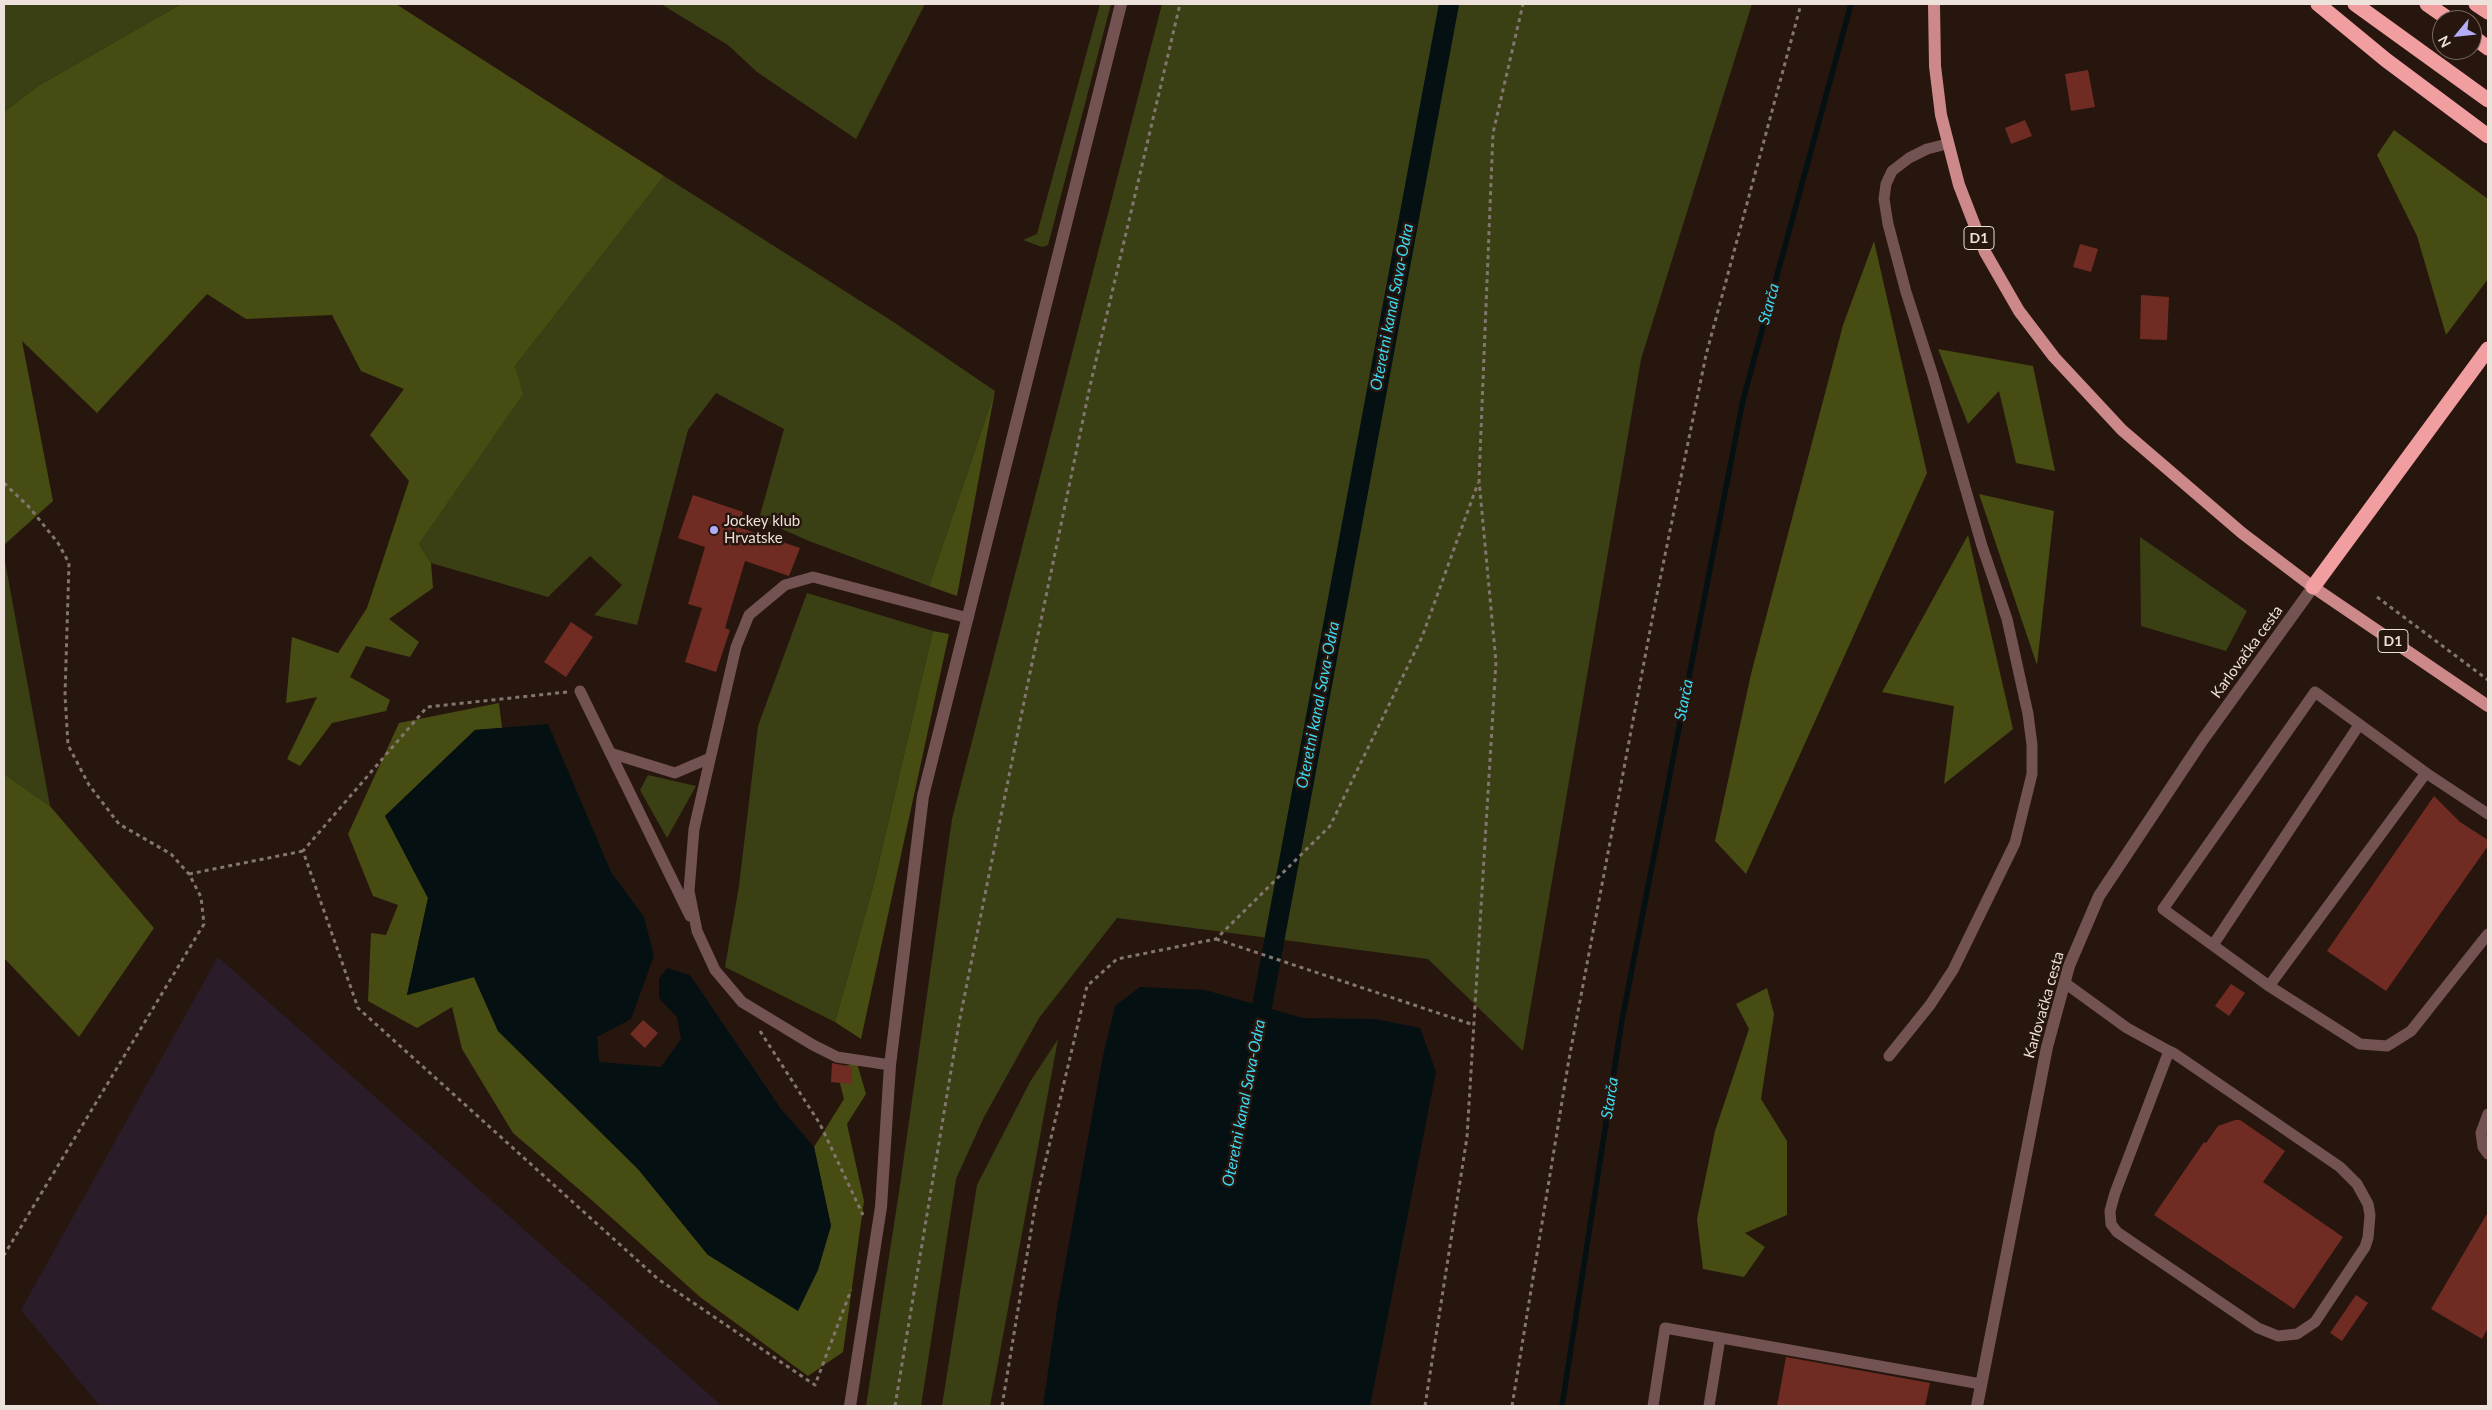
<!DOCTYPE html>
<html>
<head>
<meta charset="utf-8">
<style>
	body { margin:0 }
	#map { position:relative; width:2492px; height:1410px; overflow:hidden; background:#27160e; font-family:Lato,sans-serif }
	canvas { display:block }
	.frame { position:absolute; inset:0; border:5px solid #ede1db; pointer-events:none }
	.north { position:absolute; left:2432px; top:10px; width:50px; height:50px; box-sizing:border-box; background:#27160e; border:1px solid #766760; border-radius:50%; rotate:242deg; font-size:14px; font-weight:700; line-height:20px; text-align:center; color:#ede1db }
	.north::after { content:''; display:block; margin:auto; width:18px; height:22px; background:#b3adf9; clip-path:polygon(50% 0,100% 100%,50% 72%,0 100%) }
</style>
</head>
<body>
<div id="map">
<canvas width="2492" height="1410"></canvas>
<div class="frame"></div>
<div class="north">N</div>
</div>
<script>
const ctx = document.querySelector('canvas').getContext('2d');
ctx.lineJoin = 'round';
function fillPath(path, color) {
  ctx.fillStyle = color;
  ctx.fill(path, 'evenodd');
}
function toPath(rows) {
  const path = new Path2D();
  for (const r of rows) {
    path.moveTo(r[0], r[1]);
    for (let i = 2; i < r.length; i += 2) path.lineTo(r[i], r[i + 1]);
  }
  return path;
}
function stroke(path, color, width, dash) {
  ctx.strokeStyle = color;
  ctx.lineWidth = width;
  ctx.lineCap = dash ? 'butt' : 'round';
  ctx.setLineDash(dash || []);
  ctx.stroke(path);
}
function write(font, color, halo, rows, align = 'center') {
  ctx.font = font + ' Lato,sans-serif';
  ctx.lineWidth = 5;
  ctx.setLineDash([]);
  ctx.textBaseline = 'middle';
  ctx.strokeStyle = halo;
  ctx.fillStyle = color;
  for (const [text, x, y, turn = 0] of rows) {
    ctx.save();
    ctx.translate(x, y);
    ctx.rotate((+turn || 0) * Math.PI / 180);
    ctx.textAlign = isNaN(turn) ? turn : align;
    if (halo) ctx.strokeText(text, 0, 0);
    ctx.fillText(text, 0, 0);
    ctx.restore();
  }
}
const industrial = toPath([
	[218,957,722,1406,100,1406,21,1310]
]);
const green = toPath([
	[4,4,181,4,38,86,4,112],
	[661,4,925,4,856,139,757,72,728,45],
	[1100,4,1111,4,1048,245,1042,247,1023,240,1037,234],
	[1162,4,1752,4,1641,359,1523,1051,1428,959,1117,918,1039,1018,984,1117,956,1179,921,1406,866,1406,899,1192,952,819],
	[664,176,895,323,995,391,929,586,809,541,759,519,784,429,716,393,688,430,637,625,594,615,622,585,590,556,548,597,431,563,419,544,522,394,515,366],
	[2140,537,2247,611,2226,651,2141,626],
	[4,556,50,806,4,774],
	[807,593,933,631,874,883,835,1022,725,967,739,886,758,726],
	[648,775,696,786,667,838,640,790],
	[1058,1039,990,1406,942,1406,977,1185,1030,1082]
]);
const forest = toPath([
	[181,4,396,4,664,176,515,366,523,394,419,544,431,563,433,588,389,619,419,642,410,657,366,646,350,677,390,700,386,711,332,723,300,766,287,759,317,697,286,703,292,637,338,653,367,608,409,481,370,435,404,389,361,371,332,315,246,319,207,294,97,413,22,341,53,501,4,545,4,112,38,86],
	[2394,130,2488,199,2488,279,2446,335,2417,236,2377,155],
	[1874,241,1927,473,1746,874,1715,841,1751,674,1843,325],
	[1938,349,2033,366,2055,471,2016,463,1999,391,1968,424],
	[995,391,957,596,929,586],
	[1979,494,2054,511,2037,665],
	[1968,535,2013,729,1944,784,1954,706,1882,692],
	[933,631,949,634,861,1039,835,1022,874,883],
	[499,703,502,728,475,730,385,816,428,898,407,995,474,977,498,1031,638,1169,708,1255,831,1226,814,1147,844,1099,836,1068,857,1063,866,1094,847,1124,864,1201,843,1352,808,1376,700,1297,595,1203,513,1133,462,1049,452,1007,417,1028,368,1001,371,933,386,935,398,905,373,896,348,834,399,723],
	[4,774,50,806,154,928,79,1037,4,958],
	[1767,988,1774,1014,1761,1099,1787,1141,1787,1215,1745,1233,1765,1247,1744,1277,1703,1269,1697,1219,1715,1131,1749,1029,1736,1004]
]);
const water = toPath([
	[548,724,611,872,644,917,654,956,631,1019,597,1037,599,1062,661,1067,681,1039,677,1017,659,998,659,979,667,968,690,975,781,1109,814,1147,831,1226,818,1270,798,1311,708,1255,638,1169,498,1031,474,977,407,995,428,898,385,816,475,730],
	[1140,987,1205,990,1303,1018,1375,1019,1420,1028,1436,1072,1370,1406,1043,1406,1058,1303,1103,1056,1115,1006]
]);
const stream = toPath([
	[1562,1406,1622,1020,1743,400,1851,4]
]);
const canal = toPath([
	[1257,1033,1449,4]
]);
const building = toPath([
	[2088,70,2095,107,2071,111,2065,74],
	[2025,120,2032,136,2011,144,2005,128],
	[2080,244,2098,249,2091,272,2073,267],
	[2141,295,2169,297,2167,340,2140,339],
	[693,495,743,512,738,527,800,548,789,576,745,561,725,628,730,630,716,672,685,662,702,608,688,604,705,547,678,538],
	[571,622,593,637,566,677,544,662],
	[2434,796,2460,822,2488,840,2488,846,2386,991,2327,951],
	[2231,984,2245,993,2229,1016,2215,1006],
	[643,1020,658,1033,645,1048,630,1034],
	[832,1063,852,1067,851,1084,831,1082],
	[2235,1120,2240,1120,2285,1151,2263,1182,2343,1237,2294,1309,2154,1215,2204,1142,2206,1143,2218,1126],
	[2488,1212,2488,1328,2482,1339,2431,1309],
	[2356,1295,2368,1303,2342,1341,2330,1333],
	[1786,1357,1930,1383,1925,1406,1777,1406]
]);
const path = toPath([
	[4,483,30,508,58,543,69,563,65,695,68,745,89,785,119,824,171,854,189,874,201,897,204,924,4,1255],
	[2377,597,2488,680],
	[567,692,427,707,303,851,358,1008,658,1279,815,1385,851,1290],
	[189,874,303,851],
	[1216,939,1474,1025],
	[760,1031,820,1124,863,1215],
	[895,1406,959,1023,1026,692,1090,386,1180,4],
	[1002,1406,1036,1201,1087,986,1117,959,1216,939,1330,826,1422,637,1478,483],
	[1425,1406,1467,1137,1496,662,1479,480,1493,133,1523,4],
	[1512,1406,1569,1059,1656,599,1706,355,1801,4]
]);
const lane = toPath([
	[580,691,690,916],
	[610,753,675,773,710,758],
	[2488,814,2426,773,2269,986,2360,1044,2387,1046,2411,1031,2488,934],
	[2213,945,2359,725],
	[2065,983,2127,1028,2169,1051,2175,1054,2340,1167,2357,1184,2368,1204,2370,1215,2368,1238,2365,1247,2315,1322,2297,1334,2278,1336,2258,1328,2117,1232,2111,1224,2110,1211,2115,1193,2169,1051],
	[2269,986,2163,909,2315,692,2426,773],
	[1889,1056,1930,1005,1953,970,2015,843,2032,774,2032,745,2028,714,2007,619,1982,546,1933,376,1906,292,1888,224,1884,199,1886,184,1892,171,1909,158,1927,149,1947,144],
	[890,1065,837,1057,813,1045,742,1002,715,970,697,931,689,891,694,829,736,647,749,615,785,585,813,577,968,618],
	[2488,1114,2481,1133,2483,1147,2488,1154],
	[1653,1406,1665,1328,1981,1384],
	[1709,1406,1720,1338]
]);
const street = toPath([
	[850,1406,881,1207,890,1065,923,796,1121,4],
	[1977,1406,2047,1047,2069,966,2099,896,2202,741,2313,587]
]);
const primary = toPath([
	[1934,4,1935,66,1941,115,1959,185,1985,252,2019,311,2054,357,2122,430,2242,533,2313,587,2488,706]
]);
const highway = toPath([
	[2318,4,2386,60,2488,136],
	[2355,4,2488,100],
	[2427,4,2450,20],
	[2476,4,2488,12],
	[2472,36,2488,48],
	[2313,587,2488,349]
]);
const markers = [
	[714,530,5,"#b3adf9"]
];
const shields = [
	[1979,238,30],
	[2393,641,30]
];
const shieldNames = [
	["D1",1979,238],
	["D1",2393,641]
];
const poiNames = [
	["Jockey klub",724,521],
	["Hrvatske",724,538]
];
const streetNames = [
	["Karlovačka cesta",2247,652,-54],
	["Karlovačka cesta",2044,1005,-74]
];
const waterNames = [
	["Starča",1769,304,-75],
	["Oteretni kanal Sava-Odra",1392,307,-79],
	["Starča",1684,700,-79],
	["Oteretni kanal Sava-Odra",1318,705,-79],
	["Starča",1610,1098,-81],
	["Oteretni kanal Sava-Odra",1244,1103,-79]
];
fillPath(industrial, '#2a1d29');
fillPath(green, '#3b4014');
fillPath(forest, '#464c12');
fillPath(water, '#041012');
stroke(stream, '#041012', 5.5);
stroke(canal, '#041012', 20);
fillPath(building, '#702b22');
stroke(path, '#84756e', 3, [4, 4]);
stroke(lane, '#735252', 11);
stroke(street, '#735252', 12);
stroke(primary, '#cd898a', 12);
stroke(highway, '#f19ea0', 15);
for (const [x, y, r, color] of markers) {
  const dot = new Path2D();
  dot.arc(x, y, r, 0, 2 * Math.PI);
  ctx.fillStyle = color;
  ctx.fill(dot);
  stroke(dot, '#27160e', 2);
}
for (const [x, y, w] of shields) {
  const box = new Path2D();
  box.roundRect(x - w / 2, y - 11.5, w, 23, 4);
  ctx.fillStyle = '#27160e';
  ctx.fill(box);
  stroke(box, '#ede1db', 1);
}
write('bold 14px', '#ede1db', null, shieldNames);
write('15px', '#ede1db', '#27160e', poiNames, 'left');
write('15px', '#ede1db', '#27160e', streetNames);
write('italic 16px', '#3cd9f2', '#27160e', waterNames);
</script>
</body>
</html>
